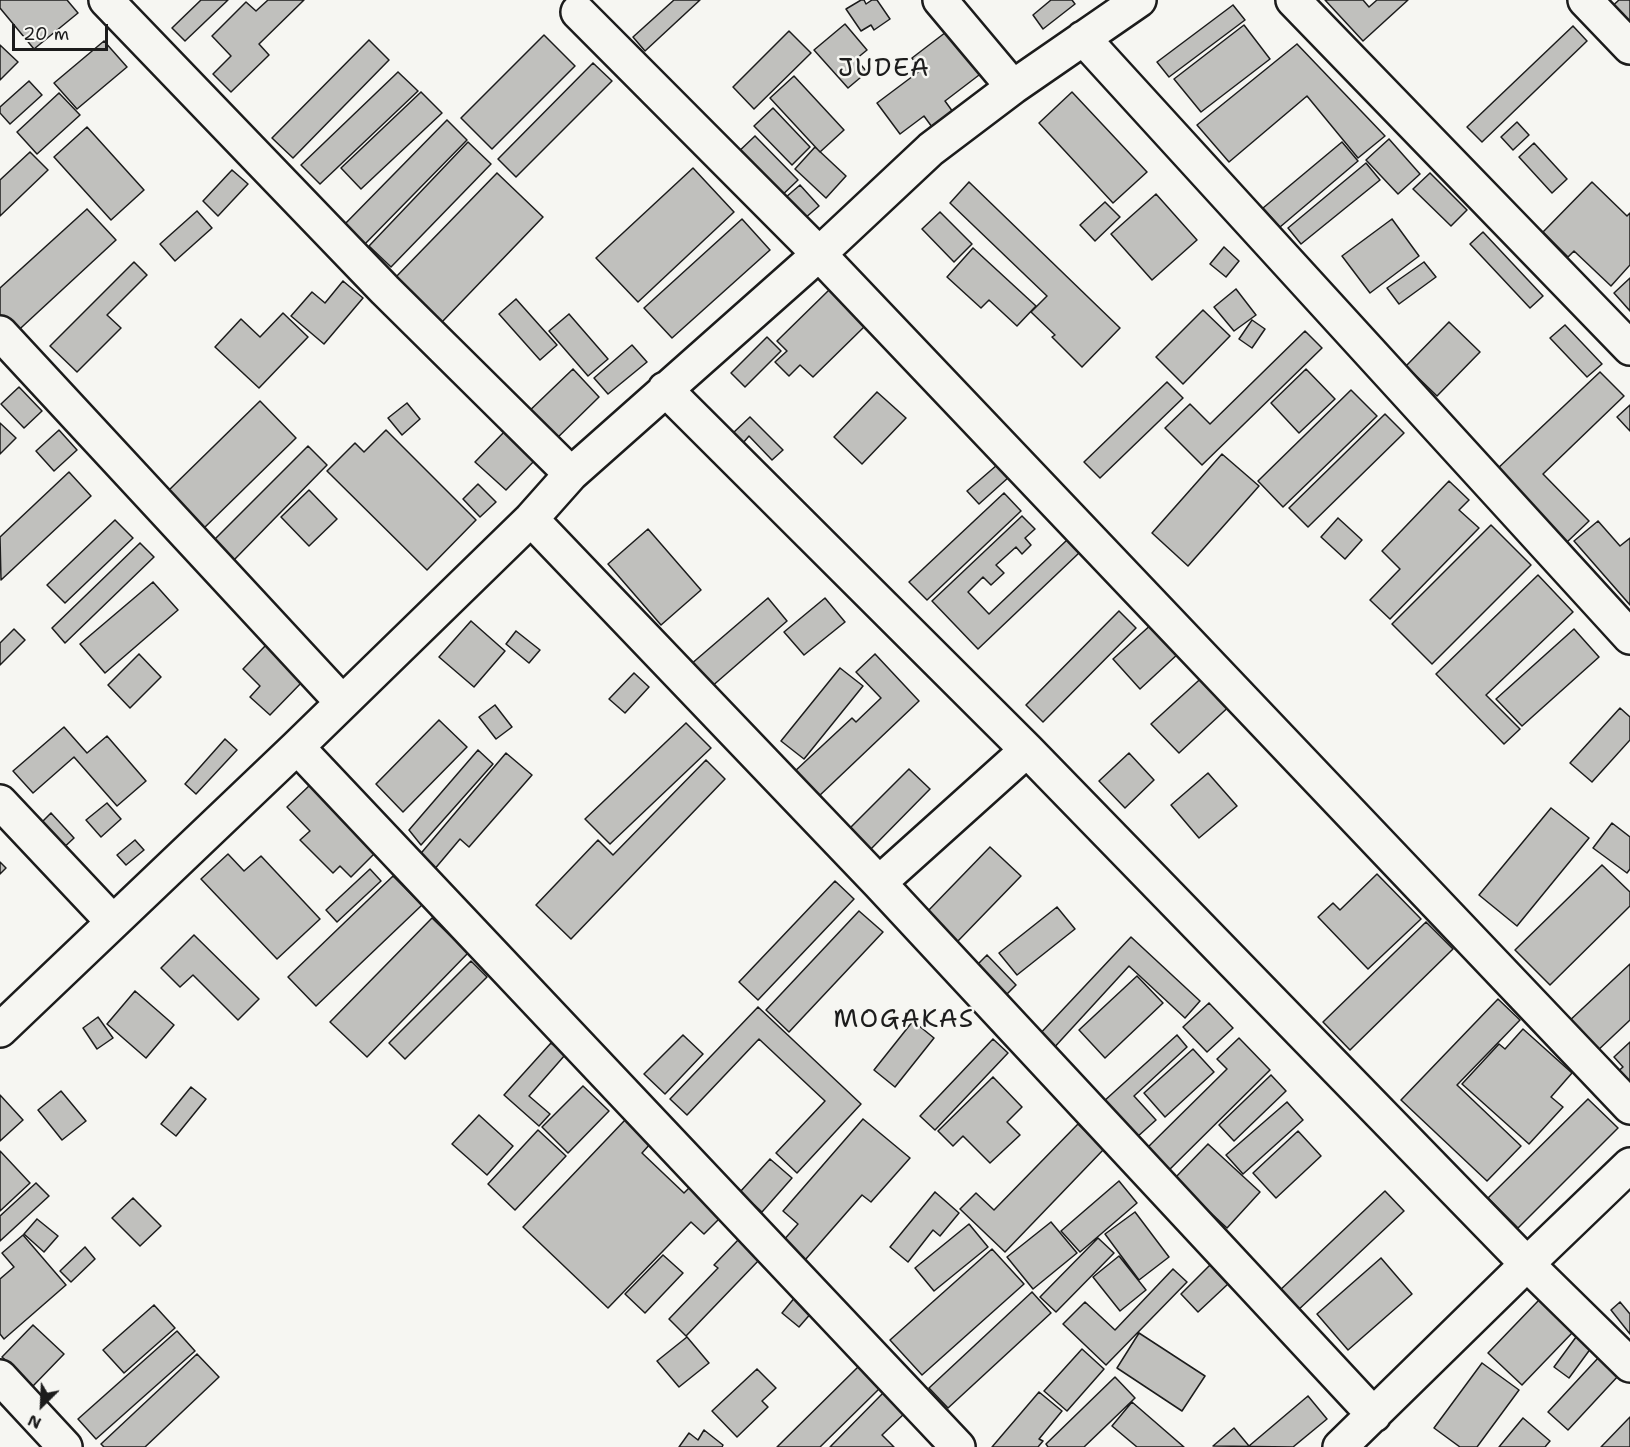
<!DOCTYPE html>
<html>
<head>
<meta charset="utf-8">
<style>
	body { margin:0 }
	#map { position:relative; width:1630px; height:1447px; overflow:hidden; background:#f6f6f2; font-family:"Shantell Sans",sans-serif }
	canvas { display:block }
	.north { position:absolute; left:12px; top:1375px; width:60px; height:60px; -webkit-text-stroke:4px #f6f6f2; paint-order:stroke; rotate:204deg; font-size:16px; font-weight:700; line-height:24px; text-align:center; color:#1c1c1c }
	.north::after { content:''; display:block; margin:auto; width:21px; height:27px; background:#1c1c1c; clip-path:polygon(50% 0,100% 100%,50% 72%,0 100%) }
	.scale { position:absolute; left:12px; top:24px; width:96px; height:27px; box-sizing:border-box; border:3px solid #1c1c1c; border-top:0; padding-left:8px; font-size:18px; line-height:21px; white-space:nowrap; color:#1c1c1c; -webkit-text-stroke:4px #f6f6f2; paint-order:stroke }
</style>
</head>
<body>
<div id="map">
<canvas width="1630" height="1447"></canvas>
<div class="north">N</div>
<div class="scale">20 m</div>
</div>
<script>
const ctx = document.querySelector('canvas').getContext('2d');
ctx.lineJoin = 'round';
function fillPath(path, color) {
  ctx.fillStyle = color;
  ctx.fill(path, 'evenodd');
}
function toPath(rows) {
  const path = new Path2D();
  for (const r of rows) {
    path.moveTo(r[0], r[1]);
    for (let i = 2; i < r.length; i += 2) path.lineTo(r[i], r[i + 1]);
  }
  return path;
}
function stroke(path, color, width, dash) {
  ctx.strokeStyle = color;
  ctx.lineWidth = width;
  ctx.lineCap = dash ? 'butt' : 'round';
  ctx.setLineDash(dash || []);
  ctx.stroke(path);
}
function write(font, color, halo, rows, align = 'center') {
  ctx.font = font + ' "Shantell Sans",sans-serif';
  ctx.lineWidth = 5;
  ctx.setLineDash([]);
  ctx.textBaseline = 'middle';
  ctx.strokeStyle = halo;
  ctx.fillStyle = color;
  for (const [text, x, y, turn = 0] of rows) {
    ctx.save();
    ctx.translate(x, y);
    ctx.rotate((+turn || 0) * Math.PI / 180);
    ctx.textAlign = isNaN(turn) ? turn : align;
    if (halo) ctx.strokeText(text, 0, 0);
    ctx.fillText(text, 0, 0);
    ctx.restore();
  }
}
const building = toPath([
	[0,0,67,0,78,13,34,49,0,8,0,0],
	[201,0,228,0,185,41,172,28,201,0],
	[268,0,304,0,259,44,269,55,231,92,213,74,231,56,212,36,246,2,256,11,268,0],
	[674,0,700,0,645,51,633,37,674,0],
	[861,0,864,0,866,4,872,0,877,0,890,19,874,30,871,25,861,31,846,9,861,0],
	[1051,0,1072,0,1075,4,1043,29,1033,15,1051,0],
	[1325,0,1363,0,1369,7,1377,0,1408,0,1363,41,1325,0],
	[1619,0,1630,0,1630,32,1608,10,1619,0],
	[1233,5,1245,20,1169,77,1157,62,1233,5],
	[845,24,867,50,856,59,867,72,848,88,814,50,845,24],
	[1244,25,1270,59,1201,112,1174,79,1244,25],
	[1573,26,1587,41,1482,142,1467,127,1573,26],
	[950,29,983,72,945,101,953,112,932,127,924,116,900,134,877,103,921,70,912,58,950,29],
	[789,31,811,53,754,109,733,87,789,31],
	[544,35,575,66,492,149,461,118,544,35],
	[369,40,389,60,293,158,272,138,369,40],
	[104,41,127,67,77,109,54,83,104,41],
	[1297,44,1385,136,1358,158,1307,96,1229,162,1197,125,1297,44],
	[0,45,18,62,0,80,0,45],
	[593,63,612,81,516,177,498,159,593,63],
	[398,72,418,91,320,184,301,165,398,72],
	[794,76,844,130,820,152,770,98,794,76],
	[29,81,42,95,10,124,0,113,0,107,29,81],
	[421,92,442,113,361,189,341,168,421,92],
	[1072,92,1147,172,1113,203,1039,123,1072,92],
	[59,93,80,115,37,154,17,132,59,93],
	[773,108,810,147,792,165,754,126,773,108],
	[447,120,467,140,361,248,341,228,447,120],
	[1517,122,1529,135,1513,150,1501,137,1517,122],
	[87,127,144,190,111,220,54,157,87,127],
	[755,136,798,180,776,201,734,156,755,136],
	[1389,139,1420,174,1398,194,1366,160,1389,139],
	[468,142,491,164,391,267,369,246,468,142],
	[1342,142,1358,161,1280,227,1263,208,1342,142],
	[1534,143,1567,179,1552,193,1519,157,1534,143],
	[815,147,846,176,826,198,795,169,815,147],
	[30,152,48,170,0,216,0,180,30,152],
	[1366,163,1380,180,1301,244,1288,228,1366,163],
	[693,168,734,212,638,302,596,258,693,168],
	[232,170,248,184,218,216,203,201,232,170],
	[497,173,543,217,441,323,394,279,497,173],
	[1430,173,1467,210,1451,226,1413,189,1430,173],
	[969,182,1120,328,1082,367,1052,337,1055,335,1031,312,1047,296,950,203,969,182],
	[1592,182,1627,216,1630,213,1630,265,1611,286,1574,251,1568,257,1543,232,1592,182],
	[800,185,819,206,797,225,778,204,800,185],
	[1156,194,1197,240,1152,280,1111,234,1156,194],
	[1105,202,1120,217,1095,241,1080,225,1105,202],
	[87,209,116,240,10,338,0,328,0,288,87,209],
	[197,211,212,228,175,261,160,244,197,211],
	[940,212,972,244,954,262,922,229,940,212],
	[742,219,770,250,672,338,644,308,742,219],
	[1392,219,1419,256,1370,293,1342,256,1392,219],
	[1483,232,1543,296,1530,308,1470,244,1483,232],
	[1224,247,1239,261,1226,277,1210,264,1224,247],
	[973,248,1036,306,1017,326,989,300,981,308,947,277,973,248],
	[134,262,147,275,107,315,121,328,77,372,50,346,134,262],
	[1424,262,1436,277,1399,304,1387,288,1424,262],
	[1630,278,1630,311,1614,293,1630,278],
	[343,281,363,298,324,344,291,316,312,292,325,303,343,281],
	[1236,289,1256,315,1234,331,1214,307,1236,289],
	[829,290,865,326,813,377,800,365,789,376,775,362,787,351,777,341,829,290],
	[516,299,557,345,540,360,499,314,516,299],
	[1203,310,1230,336,1183,384,1156,357,1203,310],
	[283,313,308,337,259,388,215,347,241,319,260,337,283,313],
	[569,314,608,359,588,376,549,331,569,314],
	[1252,320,1265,329,1252,348,1239,339,1252,320],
	[1449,322,1480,352,1437,396,1406,366,1449,322],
	[1565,325,1602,364,1587,377,1550,338,1565,325],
	[1305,331,1322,348,1202,465,1165,428,1190,404,1210,424,1305,331],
	[767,337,781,351,745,387,731,373,767,337],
	[632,345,647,362,608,394,594,378,632,345],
	[573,369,599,397,551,444,524,416,573,369],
	[1306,369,1335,399,1299,433,1271,403,1306,369],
	[1600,372,1624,396,1543,474,1589,521,1566,543,1496,470,1600,372],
	[1167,382,1183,398,1100,478,1084,462,1167,382],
	[19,387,42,411,24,428,1,404,19,387],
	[1351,390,1377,416,1283,507,1258,481,1351,390],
	[877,392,906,418,862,464,834,437,877,392],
	[260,401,296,438,203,529,167,492,260,401],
	[407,403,420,419,402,435,388,418,407,403],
	[1630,405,1630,431,1617,417,1630,405],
	[1385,414,1404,433,1308,527,1289,508,1385,414],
	[750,417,783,450,772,460,749,436,743,443,733,433,750,417],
	[0,423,16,438,0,454,0,423],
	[59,430,77,450,54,471,36,451,59,430],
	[386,430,476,520,427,570,327,471,355,443,364,452,386,430],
	[506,430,536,459,506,490,475,462,506,430],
	[308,446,327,465,232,562,212,542,308,446],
	[1222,454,1259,486,1188,566,1152,533,1222,454],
	[997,465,1009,477,979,504,967,491,997,465],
	[69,472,91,496,1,580,0,537,69,472],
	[1449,481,1469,500,1459,510,1479,528,1390,619,1370,600,1400,569,1382,551,1449,481],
	[478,484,496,502,480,517,463,499,478,484],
	[309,490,337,519,309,546,281,517,309,490],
	[1004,493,1021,511,927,600,909,582,1004,493],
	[1022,516,1035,529,1025,538,1031,545,1022,554,1016,547,996,565,1004,573,991,585,983,577,968,592,989,614,1067,540,1079,553,978,649,932,601,1022,516],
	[1338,518,1362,540,1345,559,1321,537,1338,518],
	[115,520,133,538,65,603,47,585,115,520],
	[1598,521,1620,546,1630,538,1630,605,1574,541,1598,521],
	[1491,525,1531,565,1432,664,1392,624,1491,525],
	[648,529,701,590,661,625,608,564,648,529],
	[140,543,154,557,65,643,52,628,140,543],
	[1538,575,1573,612,1486,695,1520,729,1504,744,1436,674,1538,575],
	[153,582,178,610,105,673,80,644,153,582],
	[768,598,787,621,710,688,690,665,768,598],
	[825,598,845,622,804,655,784,632,825,598],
	[1119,611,1136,628,1043,722,1026,705,1119,611],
	[471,621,505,651,474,687,439,657,471,621],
	[1153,623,1180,652,1140,689,1113,659,1153,623],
	[14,629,25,640,0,665,0,643,14,629],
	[1574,629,1599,657,1522,726,1496,699,1574,629],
	[516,631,540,650,529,663,506,644,516,631],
	[266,645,304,680,270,715,250,697,260,686,243,669,266,645],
	[139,654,161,677,130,708,108,685,139,654],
	[875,654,919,701,818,797,794,772,852,718,856,722,881,698,856,672,875,654],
	[840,668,863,686,804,759,781,741,840,668],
	[1208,672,1235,701,1179,753,1151,724,1208,672],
	[634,673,649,687,625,713,609,699,634,673],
	[495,705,512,727,496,739,479,717,495,705],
	[1620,708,1630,717,1630,740,1592,782,1570,763,1620,708],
	[439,720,467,747,403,812,376,784,439,720],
	[686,723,711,748,610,844,585,819,686,723],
	[64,727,87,753,107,736,146,781,117,806,74,757,33,793,13,771,64,727],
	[225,739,237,750,196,794,185,784,225,739],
	[478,750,493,764,421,845,409,830,478,750],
	[506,753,532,775,469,847,460,839,433,871,417,858,506,753],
	[1129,753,1154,780,1125,808,1099,781,1129,753],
	[706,760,725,779,571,939,536,905,598,840,613,855,706,760],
	[909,769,930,789,867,853,846,832,909,769],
	[1208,773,1237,806,1199,838,1171,805,1208,773],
	[310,785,376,852,351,877,340,866,333,873,300,840,310,831,287,807,310,785],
	[107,803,121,819,101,837,86,820,107,803],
	[1551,808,1589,838,1517,926,1479,895,1551,808],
	[51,813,74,838,59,852,36,828,51,813],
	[1612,823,1630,837,1630,869,1627,873,1593,848,1612,823],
	[135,840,144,850,126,865,117,855,135,840],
	[990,847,1021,876,957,942,926,913,990,847],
	[228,854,244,871,261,856,320,919,277,959,201,879,228,854],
	[0,862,6,868,0,874,0,862],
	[1602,865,1630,892,1630,906,1550,985,1515,950,1602,865],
	[370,869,381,881,337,922,326,910,370,869],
	[1377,874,1421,919,1368,969,1318,917,1333,903,1340,910,1377,874],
	[393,876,422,905,316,1006,288,977,393,876],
	[835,881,854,899,758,1000,739,982,835,881],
	[1057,907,1075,929,1017,975,999,953,1057,907],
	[859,911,883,932,789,1032,766,1010,859,911],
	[432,918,468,953,367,1057,330,1022,432,918],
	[1426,922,1453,949,1350,1050,1323,1022,1426,922],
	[194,935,259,999,238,1020,193,975,180,987,161,968,194,935],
	[1131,937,1200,1001,1185,1018,1129,966,1051,1051,1037,1037,1131,937],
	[987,955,1016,985,1003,998,974,968,987,955],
	[471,961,487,977,405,1059,389,1043,471,961],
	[1630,964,1630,1020,1595,1053,1567,1023,1630,964],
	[1137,976,1163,1003,1105,1058,1079,1030,1137,976],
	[135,991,174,1025,146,1058,107,1024,135,991],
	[1498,999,1520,1020,1457,1085,1521,1146,1487,1181,1401,1100,1498,999],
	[1209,1003,1233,1028,1207,1052,1183,1027,1209,1003],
	[758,1007,861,1104,797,1173,776,1153,825,1101,759,1039,687,1115,670,1099,758,1007],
	[98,1017,113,1038,97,1049,83,1028,98,1017],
	[913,1021,934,1038,895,1087,874,1070,913,1021],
	[1523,1029,1572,1073,1551,1097,1563,1107,1529,1144,1462,1084,1499,1044,1505,1049,1523,1029],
	[683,1035,703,1054,665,1094,644,1074,683,1035],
	[1177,1035,1187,1047,1134,1096,1156,1120,1136,1138,1103,1102,1177,1035],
	[1239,1038,1270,1070,1164,1175,1142,1153,1227,1069,1217,1059,1239,1038],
	[993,1039,1008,1053,935,1130,920,1116,993,1039],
	[1630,1042,1630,1090,1615,1074,1623,1067,1614,1057,1630,1042],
	[551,1043,565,1055,529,1096,550,1114,539,1126,504,1095,551,1043],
	[1193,1049,1214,1072,1165,1117,1144,1093,1193,1049],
	[1271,1075,1286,1091,1234,1141,1219,1125,1271,1075],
	[993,1077,1022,1107,1007,1122,1020,1135,990,1163,963,1136,953,1146,938,1131,993,1077],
	[583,1086,609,1111,568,1153,542,1127,583,1086],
	[191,1087,206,1099,176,1136,161,1124,191,1087],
	[61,1091,86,1121,62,1140,38,1110,61,1091],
	[0,1095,23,1120,0,1141,0,1095],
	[1588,1099,1618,1128,1518,1228,1488,1198,1588,1099],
	[1287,1102,1303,1120,1243,1174,1226,1155,1287,1102],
	[479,1115,513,1146,487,1175,452,1144,479,1115],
	[626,1119,651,1143,642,1153,684,1193,690,1187,721,1217,704,1234,691,1222,608,1308,523,1227,626,1119],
	[863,1119,910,1158,871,1202,862,1195,805,1260,782,1242,798,1224,783,1211,863,1119],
	[1078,1124,1104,1149,1005,1252,960,1209,976,1193,994,1210,1078,1124],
	[538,1130,566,1156,515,1210,488,1184,538,1130],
	[1298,1131,1321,1156,1276,1198,1253,1173,1298,1131],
	[1208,1144,1260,1192,1227,1228,1174,1179,1208,1144],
	[0,1151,30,1183,0,1211,0,1151],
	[770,1159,792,1178,762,1212,740,1192,770,1159],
	[1119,1181,1137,1203,1080,1252,1061,1231,1119,1181],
	[36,1183,49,1196,0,1241,0,1216,36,1183],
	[1385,1191,1404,1211,1296,1312,1278,1292,1385,1191],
	[935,1192,959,1213,940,1236,933,1230,908,1262,890,1247,935,1192],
	[133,1198,161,1226,140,1246,112,1218,133,1198],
	[1135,1212,1169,1257,1139,1280,1105,1234,1135,1212],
	[37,1219,58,1236,44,1252,24,1234,37,1219],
	[1051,1222,1077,1253,1033,1289,1007,1257,1051,1222],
	[969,1224,988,1247,934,1291,915,1268,969,1224],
	[23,1235,66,1285,4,1339,0,1334,0,1279,14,1267,2,1253,23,1235],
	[1098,1238,1114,1253,1056,1312,1040,1297,1098,1238],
	[739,1239,760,1259,686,1336,669,1319,718,1268,714,1265,739,1239],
	[85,1247,95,1259,71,1282,60,1271,85,1247],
	[992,1249,1024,1284,922,1375,890,1340,992,1249],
	[663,1255,683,1273,645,1313,625,1294,663,1255],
	[1119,1256,1146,1290,1120,1311,1093,1277,1119,1256],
	[1381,1258,1412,1294,1348,1350,1317,1314,1381,1258],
	[1210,1265,1228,1284,1198,1312,1181,1294,1210,1265],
	[1173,1269,1187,1282,1106,1365,1063,1324,1085,1302,1115,1330,1173,1269],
	[1032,1292,1051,1313,948,1408,929,1388,1032,1292],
	[796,1296,813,1311,799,1327,782,1313,796,1296],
	[1539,1300,1573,1332,1522,1385,1488,1353,1539,1300],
	[1620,1302,1630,1314,1630,1334,1611,1310,1620,1302],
	[154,1305,175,1328,124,1373,103,1350,154,1305],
	[33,1325,64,1354,33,1386,2,1357,33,1325],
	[177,1331,195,1351,96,1439,78,1419,177,1331],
	[1139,1333,1205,1376,1182,1411,1117,1368,1139,1333],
	[1579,1333,1594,1344,1569,1378,1554,1367,1579,1333],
	[687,1337,709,1363,679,1387,657,1361,687,1337],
	[1082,1349,1104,1369,1067,1411,1044,1391,1082,1349],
	[197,1354,219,1377,145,1447,104,1447,101,1444,197,1354],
	[1599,1357,1619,1375,1568,1430,1548,1412,1599,1357],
	[1482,1363,1519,1390,1477,1447,1460,1447,1434,1428,1482,1363],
	[858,1367,879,1389,820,1447,777,1447,858,1367],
	[757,1369,776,1388,762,1401,768,1407,737,1437,712,1411,757,1369],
	[1115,1377,1135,1398,1084,1447,1048,1447,1046,1444,1115,1377],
	[885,1391,906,1412,882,1435,894,1447,830,1447,885,1391],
	[1039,1392,1062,1411,1039,1439,1043,1441,1038,1447,992,1447,1039,1392],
	[1308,1396,1327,1419,1293,1447,1213,1446,1234,1428,1249,1446,1308,1396],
	[1132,1402,1184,1447,1137,1447,1112,1426,1132,1402],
	[1630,1417,1630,1447,1601,1447,1630,1417],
	[1523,1418,1550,1441,1545,1447,1499,1447,1523,1418],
	[704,1430,723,1445,722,1447,679,1447,689,1433,698,1440,704,1430]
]);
const street = toPath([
	[106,0,385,290,571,474],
	[940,0,1013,87],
	[1293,0,1630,348],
	[1585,0,1630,47],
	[578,12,819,254,1630,1107],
	[1083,38,1630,637],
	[0,333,342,702],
	[665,389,1027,750,1527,1264,1340,1447],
	[531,519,879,883,1374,1415],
	[297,747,958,1447],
	[0,802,113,922],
	[879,883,1027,750],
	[0,1030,297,747,531,519,571,474,819,254,931,149,1013,87,1139,0],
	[1630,1165,1527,1264,1630,1365],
	[0,1377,65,1447]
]);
const quarterNames = [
	["JUDEA",884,69],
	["MOGAKAS",904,1020]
];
fillPath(building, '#c0c0bd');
stroke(building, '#1c1c1c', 1.5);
stroke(street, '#1c1c1c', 38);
stroke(street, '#f6f6f2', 33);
ctx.letterSpacing = '1.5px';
write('26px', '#1c1c1c', '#f6f6f2', quarterNames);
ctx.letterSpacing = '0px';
</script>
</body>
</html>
